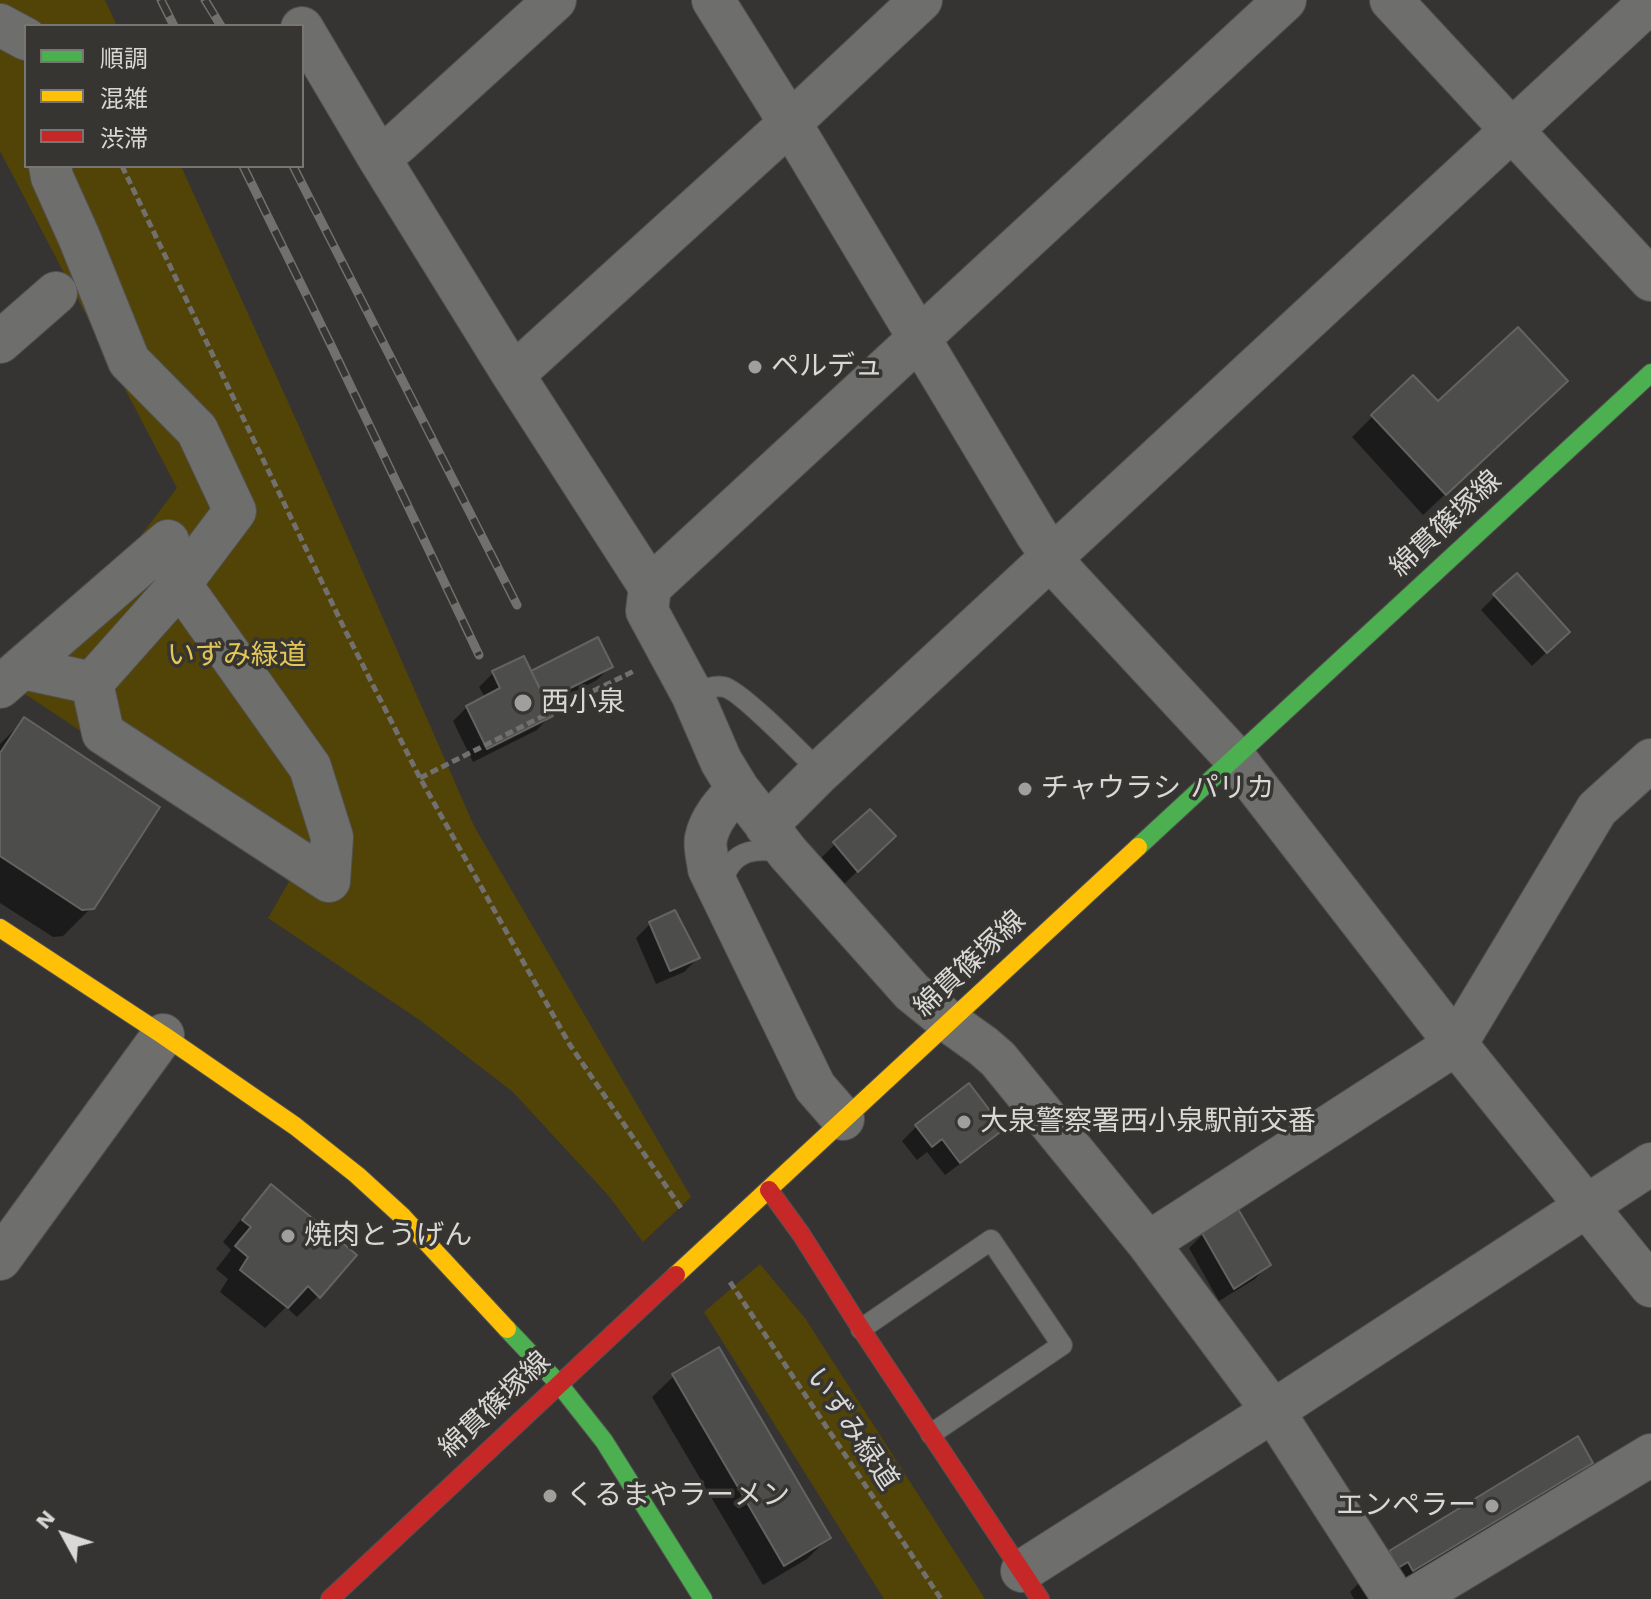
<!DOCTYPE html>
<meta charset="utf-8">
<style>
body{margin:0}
#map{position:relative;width:1651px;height:1599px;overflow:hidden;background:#353433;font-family:"Work Sans","Noto Sans JP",sans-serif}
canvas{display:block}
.legend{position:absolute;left:24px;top:24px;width:280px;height:144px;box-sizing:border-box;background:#363532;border:2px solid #777674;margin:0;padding:10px 14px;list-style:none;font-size:24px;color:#d9d8d6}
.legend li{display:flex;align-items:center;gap:16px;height:40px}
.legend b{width:40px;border:2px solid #777674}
.north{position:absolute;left:24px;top:1495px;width:80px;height:80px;-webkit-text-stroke:6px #363532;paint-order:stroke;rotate:310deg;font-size:22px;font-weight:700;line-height:32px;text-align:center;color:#d9d8d6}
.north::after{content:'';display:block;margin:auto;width:28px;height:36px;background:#d9d8d6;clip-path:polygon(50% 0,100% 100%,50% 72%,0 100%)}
</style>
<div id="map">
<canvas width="1651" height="1599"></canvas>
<ul class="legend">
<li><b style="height:10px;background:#4caf50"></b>順調</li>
<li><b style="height:10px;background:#ffc107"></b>混雑</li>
<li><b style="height:10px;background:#c62828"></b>渋滞</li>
</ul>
<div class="north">N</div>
</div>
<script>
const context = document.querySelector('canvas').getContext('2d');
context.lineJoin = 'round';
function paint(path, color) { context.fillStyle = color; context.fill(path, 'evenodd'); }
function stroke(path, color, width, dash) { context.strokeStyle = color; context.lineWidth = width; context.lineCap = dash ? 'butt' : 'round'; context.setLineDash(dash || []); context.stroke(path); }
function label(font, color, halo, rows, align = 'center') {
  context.font = font + ' "Work Sans","Noto Sans JP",sans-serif'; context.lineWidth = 7; context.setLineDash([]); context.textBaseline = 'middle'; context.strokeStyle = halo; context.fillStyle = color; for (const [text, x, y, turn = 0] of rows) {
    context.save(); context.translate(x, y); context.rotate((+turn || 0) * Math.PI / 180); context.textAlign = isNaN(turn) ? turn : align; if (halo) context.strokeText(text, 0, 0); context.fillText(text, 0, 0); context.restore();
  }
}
paint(new Path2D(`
 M0,0H105L117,26H26V166H181L298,424L474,826L691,1197L643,1242L608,1195L513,1092L421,1021L268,918L294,873L22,692L177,488L0,151Z
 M760,1264L805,1318L985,1599H884L704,1312Z`), '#524407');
paint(new Path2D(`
 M1544,402L1423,515L1352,437L1373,416L1438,404Z
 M1495,596L1553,646L1532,666L1481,610Z
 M611,666L597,680L546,706L551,715L537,730L473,762L453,721L467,707L485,698L479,687L493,673L530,674Z
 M24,720L92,907L63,936L53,937L0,903V744Z
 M894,836L843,885L821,858L835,844Z
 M650,924L698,958L684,972L656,984L636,938Z
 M969,1086L1002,1129L988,1143L945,1175L927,1152L917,1160L902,1141L916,1127Z
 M271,1186L318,1296L297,1317L286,1307L265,1328L220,1292L228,1279L216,1269L231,1250L223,1242L250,1208Z
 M1203,1234L1269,1264L1255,1279L1219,1301L1189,1248Z
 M674,1376L828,1538L807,1559L763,1585L652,1397Z
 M1591,1463L1551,1502L1390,1599H1354L1350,1592L1390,1552Z`), '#0007');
const building = new Path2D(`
 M1518,327L1568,381L1446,495L1371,415L1413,375L1438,401Z
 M1517,573L1570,632L1547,653L1493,594Z
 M598,637L613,667L546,700L531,671Z
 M524,656L553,716L487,749L466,706L500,688L492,671Z
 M24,717L160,807L94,909L82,910L0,856V753Z
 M870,809L896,836L858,872L833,842Z
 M675,910L700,958L670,971L649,922Z
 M969,1083L1004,1129L960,1163L942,1139L932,1147L915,1125Z
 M271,1184L357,1255L320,1298L308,1286L288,1308L240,1270L248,1257L235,1246L251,1227L242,1220Z
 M1238,1209L1271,1265L1234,1289L1202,1233Z
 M719,1347L831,1538L784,1566L672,1374Z
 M1578,1436L1593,1463L1413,1571L1408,1562L1398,1568L1389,1551Z`);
paint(building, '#4d4d4c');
stroke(building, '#646362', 2);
const lane = new Path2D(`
 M692,694C702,690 713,685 724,687C740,690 805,757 820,772
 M721,889C728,851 752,846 786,853
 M861,1329L991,1240L1062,1345L931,1434`);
const street = new Path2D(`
 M713,0L790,123L1036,533L1065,575L1234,757L1456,1044L1651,1286
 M1285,0L650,587L647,611L692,694L721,761L738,789L788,853L912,992L948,1021L983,1046L998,1059L1148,1243L1273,1411L1394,1599
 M1391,0L1651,280
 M0,25L26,39
 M302,28L379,158L512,373L650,587
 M379,158L398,143L555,0
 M50,166L52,177L79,237L129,361L197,430L235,511L180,584L310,767L332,837L329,881
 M0,342L56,293
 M512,373L525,364L790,123L921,0
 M23,668L92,683L103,733L329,881
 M92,683L180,584
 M0,687L168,541
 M738,789C724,803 710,819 706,838C704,847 708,860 709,869L815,1087L843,1119
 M766,826L820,772L1651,1
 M1148,1243L1456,1044L1597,809L1651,760
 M0,1259L163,1035
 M1022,1571L1273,1411L1651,1164
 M1412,1599L1651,1455`);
const fast = new Path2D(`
 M1138,847L1651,373
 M507,1329L559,1384L604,1441L703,1599`);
const slow = new Path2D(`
 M0,928L163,1035L295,1126L357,1175L403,1217L507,1329
 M676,1275L1138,847`);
const jam = new Path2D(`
 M769,1190L801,1234L861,1329L1040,1599
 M330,1599L676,1275`);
stroke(lane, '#525150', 22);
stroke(street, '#525150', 44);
stroke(fast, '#525150', 20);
stroke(slow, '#525150', 20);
stroke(jam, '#525150', 20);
stroke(new Path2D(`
 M122,166L345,630L420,778L570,1045L683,1211
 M549,708L561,707L636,670
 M420,778L563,706
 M730,1282L941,1599`), '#71706f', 5, [8, 4]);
stroke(lane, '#6e6e6d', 20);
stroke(street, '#6e6e6d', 42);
stroke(fast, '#4caf50', 18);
stroke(slow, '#ffc107', 18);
stroke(jam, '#c62828', 18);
const rail = new Path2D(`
 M161,0L174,26
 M205,0L221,26
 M243,166L330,343L479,655
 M293,166L517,605`);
stroke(rail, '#70706e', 9);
stroke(rail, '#363532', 6, [18]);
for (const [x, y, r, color] of [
 [755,367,8,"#a09f9d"],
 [523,703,10,"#a09f9d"],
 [1025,789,8,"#a09f9d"],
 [964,1122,8,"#a09f9d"],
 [288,1236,8,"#a09f9d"],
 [550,1496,8,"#a09f9d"],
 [1492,1506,8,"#a09f9d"]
]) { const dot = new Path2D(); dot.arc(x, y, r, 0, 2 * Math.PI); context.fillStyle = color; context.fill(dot); stroke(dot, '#363532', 3); }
label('28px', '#d9d8d6', '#363532', [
 ["ペルデュ",771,367],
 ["西小泉",541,703],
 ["チャウラシ パリカ",1041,789],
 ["大泉警察署西小泉駅前交番",980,1122],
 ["焼肉とうげん",304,1236],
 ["くるまやラーメン",566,1496],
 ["エンペラー",1476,1506,"right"]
], 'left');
label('28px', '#d9d8d6', '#363532', [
 ["綿貫篠塚線",1446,524,-43],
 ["綿貫篠塚線",970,964,-43],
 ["綿貫篠塚線",495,1405,-43],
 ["いずみ緑道",852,1429,56]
]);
label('28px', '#e3c654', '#363532', [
 ["いずみ緑道",237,656]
]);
</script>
